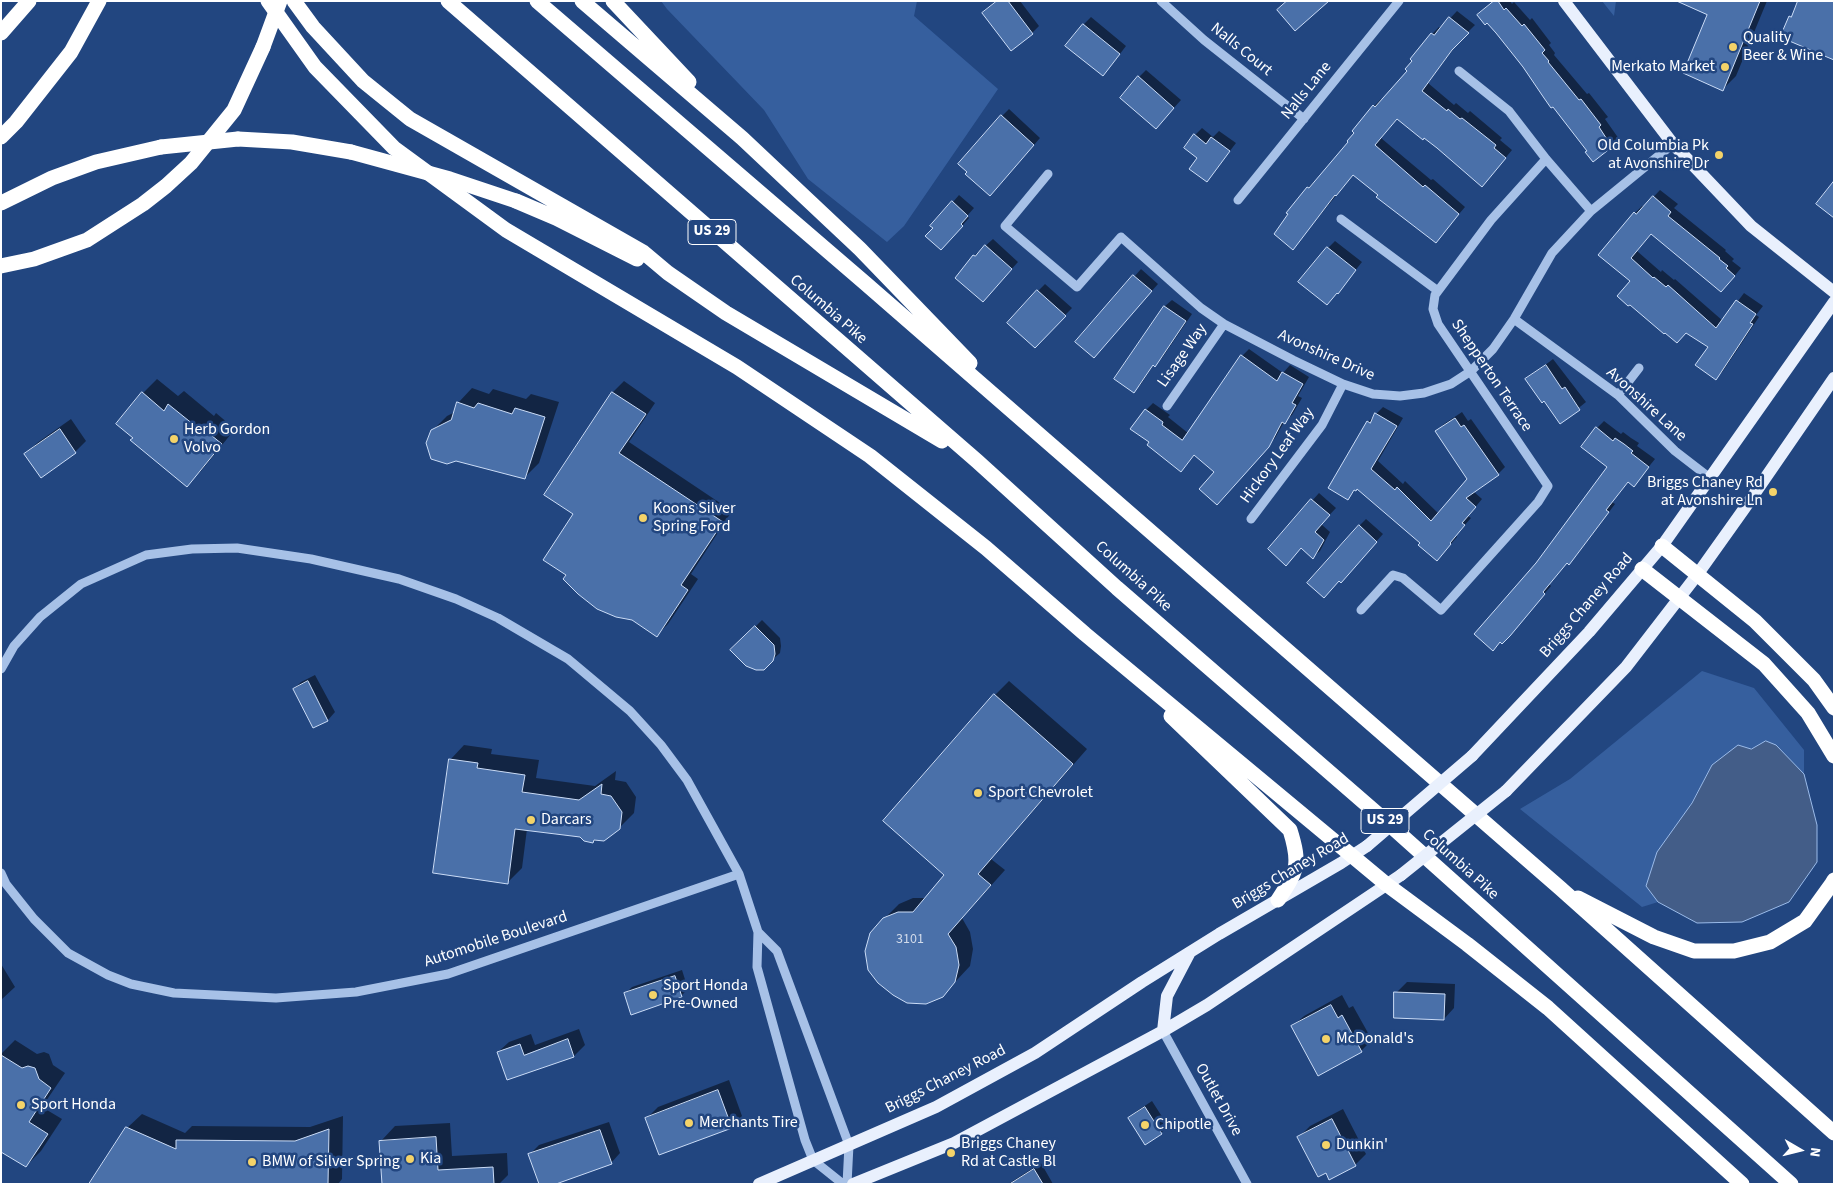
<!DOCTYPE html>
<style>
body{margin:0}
#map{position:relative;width:1835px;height:1185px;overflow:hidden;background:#224680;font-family:"Source Sans 3",sans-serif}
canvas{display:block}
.frame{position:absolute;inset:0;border:2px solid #fff;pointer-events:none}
.north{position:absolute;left:1775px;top:1125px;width:50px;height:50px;-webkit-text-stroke:4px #224680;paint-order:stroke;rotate:98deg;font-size:14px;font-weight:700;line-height:20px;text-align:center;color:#fff}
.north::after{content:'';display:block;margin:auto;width:18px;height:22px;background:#fff;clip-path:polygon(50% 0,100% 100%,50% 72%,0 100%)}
</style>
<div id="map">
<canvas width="1835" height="1185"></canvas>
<div class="frame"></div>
<div class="north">N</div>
</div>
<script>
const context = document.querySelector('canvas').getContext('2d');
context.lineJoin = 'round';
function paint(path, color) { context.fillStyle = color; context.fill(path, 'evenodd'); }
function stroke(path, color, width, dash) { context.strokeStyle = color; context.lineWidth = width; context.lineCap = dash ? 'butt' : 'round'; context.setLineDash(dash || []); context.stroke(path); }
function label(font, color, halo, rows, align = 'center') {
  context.font = font + ' "Source Sans 3",sans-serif'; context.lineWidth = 5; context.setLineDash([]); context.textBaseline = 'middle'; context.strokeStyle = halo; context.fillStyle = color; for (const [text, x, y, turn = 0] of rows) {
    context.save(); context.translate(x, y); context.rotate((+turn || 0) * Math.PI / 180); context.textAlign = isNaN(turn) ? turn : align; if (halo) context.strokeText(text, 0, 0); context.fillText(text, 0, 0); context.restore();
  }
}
paint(new Path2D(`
 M661,1H917L914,16L998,89L904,226L887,242L808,179L764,110L667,9Z
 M1602,1H1616L1614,16Z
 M1702,671L1754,688L1804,750V774L1776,745L1751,749L1712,765L1646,886L1658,902L1642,907L1520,809L1570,779Z`), '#365f9e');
const water = new Path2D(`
 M1766,741L1776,745L1804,774L1817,825V862L1789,902L1742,922L1697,923L1658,902L1646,886L1657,852L1692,803L1712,765L1738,745L1751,749Z`);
paint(water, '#435d88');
stroke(water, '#9bbbe9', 1);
paint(new Path2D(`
 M997,1H1020L1039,26L1032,33L983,13Z
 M1494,1H1510L1512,4L1514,2L1530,20L1532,18L1551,43L1549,45L1555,53L1554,55L1587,94L1589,93L1608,117L1605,119L1619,139L1593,160Z
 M1680,1H1767L1736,76L1722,90L1709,14Z
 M1457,11L1475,25L1459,41L1428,83L1454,105L1456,103L1468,113L1470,111L1502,138L1500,140L1512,150L1489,178L1438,147L1398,118L1381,138L1431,180L1433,179L1465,207L1442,234L1380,195L1354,174L1293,248L1308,188L1315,181L1316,182L1350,142L1374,106L1381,99L1383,100L1409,71L1432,34L1439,27L1441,28Z
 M1091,17L1126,46L1110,67L1084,24Z
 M1146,70L1181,100L1163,120L1139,77Z
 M1009,109L1040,138L997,188L1002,116Z
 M1202,128L1213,137L1219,131L1236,143L1207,181L1199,158L1195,135Z
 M1660,190L1678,204L1674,208L1726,250L1725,251L1734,259L1732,261L1741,268L1728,284L1652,233L1637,251L1661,272L1662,270L1674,280L1675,279L1723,321L1744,293L1763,306L1756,315L1759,317L1723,371L1716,378L1710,347L1600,255L1635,213L1642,206L1644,207Z
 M959,195L974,208L967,216L969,218L948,242L953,202Z
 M993,239L1018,262L989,294L974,256Z
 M1335,241L1362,262L1338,292L1328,248Z
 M1141,269L1158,284L1100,349L1077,342Z
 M1045,284L1072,308L1035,346L1038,291Z
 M1172,300L1192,314L1162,358L1154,364L1141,384L1134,391L1115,378L1165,306Z
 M1249,349L1283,373L1290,365L1309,377L1298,396L1302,398L1292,415L1284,422L1275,438L1224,496L1216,472L1195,454L1181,471L1151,442L1146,410L1153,403L1170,415L1168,417L1188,433L1242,356Z
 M1553,359L1586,402L1560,423L1544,400L1527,379Z
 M157,379L178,396L184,391L214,416L216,413L235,429L201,471L186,485L135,437L143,393Z
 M624,381L655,403L629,442L732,511L691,574L698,579L668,624L657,635L568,575L575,514L545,494L613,392Z
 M472,388L489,394L493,389L526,399L531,394L559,402L539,463L525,477L432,431L447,416L455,412L458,403Z
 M1383,407L1403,418L1378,461L1403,484L1405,481L1439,514L1469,479L1437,432L1444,424L1462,412L1468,421L1471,419L1505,467L1498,474L1473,491L1482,499L1468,516L1471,518L1456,535L1457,537L1444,552L1422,543L1357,487L1348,498L1330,488L1368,422Z
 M71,419L86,441L75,452L41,476L26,454L37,443Z
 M1604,421L1621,434L1623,432L1631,438L1639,443L1637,446L1655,459L1634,485L1629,481L1612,502L1615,504L1576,556L1569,563L1567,562L1549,584L1551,586L1509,635L1537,564L1609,467L1597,428Z
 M1319,493L1336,508L1321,524L1330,532L1320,551L1313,557L1301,547L1269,549Z
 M1366,519L1383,534L1347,574L1359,526Z
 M762,620L780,638L781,646L780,653L772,660L732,650Z
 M315,675L335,712L328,720L314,727L294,689L301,682Z
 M1009,681L1087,749L991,859L1005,870L962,918L970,932L973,949L970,966L942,996L884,919L899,904L913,898H926L946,875L995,695Z
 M464,745L492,749L491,754L539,760L536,778L595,786L616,771L615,780L626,782L636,797L634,813L619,828L593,842L581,836L527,829L522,868L508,882L450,760Z
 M1,964L15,987L1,1000Z
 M682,970L688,989L681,996L625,994L632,987Z
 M1407,982L1455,984L1454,1008L1444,1019L1396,993Z
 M1342,995L1349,1008L1353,1006L1372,1040L1361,1051L1293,1026L1304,1016Z
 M579,1029L585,1045L574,1056L507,1079L498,1052L509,1042L531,1034L535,1045Z
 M15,1040L37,1054L44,1052L49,1054L53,1065L65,1073L42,1107L62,1119L41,1151L26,1166L1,1151V1054Z
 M729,1080L742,1116L731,1127L647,1118L658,1107Z
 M1152,1101L1168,1126L1161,1133L1130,1118L1137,1111Z
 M1343,1109L1366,1154L1355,1165L1327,1171L1299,1137L1310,1126Z
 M142,1114L185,1133L192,1126L310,1127L343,1116L342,1179L338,1184H90L127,1128Z
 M609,1122L620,1153L611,1163L530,1154L539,1145Z
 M450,1123L452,1156L507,1153L508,1175L499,1184H383L381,1141L395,1126Z
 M1041,1163L1053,1184H1008Z`), '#0007');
const building = new Path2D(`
 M997,1H1008L1033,34L1011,51L982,13Z
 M1287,1H1329L1295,31L1277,10Z
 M1494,1H1498L1504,10L1506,8L1522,26L1524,24L1545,50L1542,53L1549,61L1548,62L1579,100L1581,99L1601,125L1599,127L1612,147L1593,162L1585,152L1587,151L1553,107L1551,108L1544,98L1523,67L1496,33L1487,23L1485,25L1477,15Z
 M1677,1H1760L1723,91L1683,73L1707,15Z
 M1798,1H1834V60L1780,37L1789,16L1791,17Z
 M1449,17L1469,33L1452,50L1422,91L1447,111L1448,109L1460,119L1462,118L1496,145L1494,148L1506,158L1482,187L1437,148L1424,138L1423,140L1397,119L1375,145L1423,187L1425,185L1459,214L1436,243L1376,197L1378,195L1353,175L1336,196L1335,195L1293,250L1274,234L1288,214L1286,213L1307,187L1309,188L1348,142L1347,141L1354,133L1352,131L1373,105L1375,107L1407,71L1405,69L1412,61L1410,59L1431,33L1434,35Z
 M1083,24L1120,54L1103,76L1065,46Z
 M1138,76L1174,108L1156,129L1120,98Z
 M1001,115L1034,145L990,196L965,174L967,172L958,164Z
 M1194,134L1206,144L1211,137L1230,151L1207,182L1189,169L1197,158L1184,148Z
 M1834,181V218L1816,204Z
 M1653,196L1671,212L1668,216L1720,258L1719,259L1728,266L1726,268L1735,276L1721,292L1651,234L1631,258L1653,278L1654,277L1666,287L1668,285L1716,328L1736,300L1756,314L1750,323L1753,324L1716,380L1695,365L1708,347L1686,333L1677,343L1665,333L1664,334L1630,305L1628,306L1617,296L1630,281L1598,255L1634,212L1636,214Z
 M952,201L968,216L961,224L963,226L941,250L925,236L933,228L930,226Z
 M985,245L1012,269L983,302L955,278L973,255L975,256Z
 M1327,247L1356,270L1338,294L1337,293L1327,305L1298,282Z
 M1133,275L1152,291L1094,358L1075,342Z
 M1037,290L1066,316L1035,348L1007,323Z
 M1164,306L1186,321L1155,367L1153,365L1134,393L1114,379Z
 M1241,355L1277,381L1282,372L1303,384L1292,403L1296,405L1285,424L1282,422L1269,447L1217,505L1199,489L1214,472L1194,455L1181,472L1147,445L1149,442L1130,429L1145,409L1163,422L1162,425L1182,440Z
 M1546,365L1562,389L1565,387L1580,410L1560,424L1544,401L1542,403L1525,379Z
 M142,392L164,411L168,404L199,429L201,427L222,444L187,487L130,440L133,438L116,424Z
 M612,392L646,414L619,453L723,522L681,585L688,590L657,637L632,620L616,617L597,609L578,594L563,579L566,575L543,560L573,514L544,495Z
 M457,402L474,408L478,403L512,414L515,408L545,417L525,479L456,461L447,464L431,459L426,443L431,430L451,420Z
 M1375,413L1397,426L1371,469L1395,490L1397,487L1431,521L1467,479L1435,431L1455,418L1461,427L1464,425L1499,475L1466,498L1476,507L1462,523L1465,525L1450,543L1451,544L1437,561L1418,545L1420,543L1357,489L1356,491L1354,490L1348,500L1328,488L1367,421L1370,423Z
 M1596,427L1613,441L1615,438L1624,444L1633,451L1631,453L1649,467L1634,487L1628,482L1606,510L1609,512L1569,565L1567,563L1543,592L1545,594L1510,636L1502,644L1500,642L1493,651L1474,634L1536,563L1607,467L1581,447Z
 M60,429L76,453L41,478L24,454Z
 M1311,499L1330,515L1315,532L1324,540L1313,559L1301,548L1286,566L1268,549Z
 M1359,525L1377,542L1341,583L1339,581L1324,598L1307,583Z
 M755,626L774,645L775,654L773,661L764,670H756L746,666L730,650Z
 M308,681L328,721L313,728L293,689Z
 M994,694L1073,764L978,874L991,885L948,934L956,947L959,965L955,982L943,997L926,1004L907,1003L893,995L878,983L868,970L865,951L870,933L883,918L898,912H913L944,875L883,821Z
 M449,759L478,763L477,768L525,775L522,792L579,800L602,784L601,794L611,796L622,812L620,829L604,841L594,840L593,843L584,841L580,837L515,829L508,884L433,873Z
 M675,976L682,997L631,1015L624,993Z
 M1394,992L1445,994L1444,1020L1394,1018Z
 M1331,1005L1338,1018L1342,1015L1362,1052L1318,1076L1291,1026Z
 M568,1039L574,1057L507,1080L497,1052L520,1044L524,1055Z
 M1,1055L22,1068L28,1066L35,1068L39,1079L51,1088L29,1122L48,1134L26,1167L1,1152Z
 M718,1090L732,1128L659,1155L645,1118Z
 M1145,1107L1162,1134L1145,1145L1128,1118Z
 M1332,1119L1356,1166L1329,1180L1326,1173L1318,1177L1297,1137Z
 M126,1127L176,1149V1140L295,1141L329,1129L328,1184H89Z
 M600,1130L612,1164L556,1184H539L528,1154Z
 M436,1137L438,1170L493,1167L494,1184H382L379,1141Z
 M1034,1169L1043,1184H1010Z`);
paint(building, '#4a70a9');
stroke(building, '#cbdcf6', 1);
stroke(new Path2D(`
 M1161,1L1204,40L1304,119
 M1459,71L1509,111L1546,159L1591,211
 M1048,174L1005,226L1077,287L1121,237L1201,308L1224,324L1293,360L1343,384L1373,394L1400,396L1424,393L1451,384L1471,371L1493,349L1514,319L1552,253L1591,211L1673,144
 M1238,200L1399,1
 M1341,219L1438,291
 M1514,319L1618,395L1675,451L1710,478
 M1618,395L1639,368
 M1167,406L1224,324
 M1251,519L1322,425L1343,384
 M1361,610L1393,575L1403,578L1441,610L1538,502L1548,486L1438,324L1433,309L1435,295L1491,220L1546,159
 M1,669L14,646L40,617L81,584L146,555L192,549L237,548L311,559L399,579L456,599L498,618L568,659L630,711L661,745L687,780L739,874L448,974L356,992L276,998L174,993L131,984L108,975L68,953L34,919L6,884L1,873
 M739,874L758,932L757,967L805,1140L813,1160L843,1184
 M758,932L777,951L849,1145L847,1184
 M1163,1031L1247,1184`), '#a7c1e7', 9);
stroke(new Path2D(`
 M1564,1L1673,144L1751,226L1834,292
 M1472,756L1589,632L1662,546L1834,302
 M1506,791L1626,667L1697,575L1744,509L1834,378
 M1163,1031L1167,996L1189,954
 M759,1184L936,1107L1035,1053L1142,982L1219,934L1341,863L1367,846
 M853,1184L954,1143L1163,1031L1207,1005L1401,875`), '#e9f0fd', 12);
stroke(new Path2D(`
 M268,1L315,67L394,148L506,230L737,367L870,456L986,548L1085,634L1386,884L1467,944L1548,1008L1742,1184
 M294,1L313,27L363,81L410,119L643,252L668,273L726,313L942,441
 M448,1L977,461L1117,588L1381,817L1791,1184
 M537,1L865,283L1560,888L1834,1133
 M582,1L742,138L860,249L970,363
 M613,1L689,82
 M1,33L29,1
 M1,137L16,122L71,52L99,1
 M238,139L292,142L351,152
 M516,201L556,218L637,259
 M1,203L52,178L96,162L161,147
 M1,266L34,259L87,240L143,204L166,186L191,163L234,110L263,47
 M1662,546L1755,621L1814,680L1834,708
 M1642,569L1764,664L1808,713L1834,756
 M1171,716L1290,830C1301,865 1297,871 1278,900
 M1578,898L1654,937L1694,951H1734L1770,942L1805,921L1831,885L1834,880`), '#fff', 15);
stroke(new Path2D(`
 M1367,846L1472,756
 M1401,875L1506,791`), '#e9f0fd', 12);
stroke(new Path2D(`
 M263,47L280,1
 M161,147L238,139
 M351,152L450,179L516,201`), '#fff', 15);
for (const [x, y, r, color] of [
 [1733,47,5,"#f4d369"],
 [1725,67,5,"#f4d369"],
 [1719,155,5,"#f4d369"],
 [174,439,5,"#f4d369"],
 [1773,492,5,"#f4d369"],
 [643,518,5,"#f4d369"],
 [978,793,5,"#f4d369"],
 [531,820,5,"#f4d369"],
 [653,995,5,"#f4d369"],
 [1326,1039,5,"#f4d369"],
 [21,1105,5,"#f4d369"],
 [689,1123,5,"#f4d369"],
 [1145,1125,5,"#f4d369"],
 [1326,1145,5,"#f4d369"],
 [951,1153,5,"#f4d369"],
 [410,1159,5,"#f4d369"],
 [252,1162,5,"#f4d369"]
]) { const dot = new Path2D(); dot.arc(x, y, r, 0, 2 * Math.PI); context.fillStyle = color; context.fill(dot); stroke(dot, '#224680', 2); }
label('14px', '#d2dbea', null, [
 ["3101",910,940]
]);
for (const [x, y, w] of [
 [712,232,48],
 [1385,821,48]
]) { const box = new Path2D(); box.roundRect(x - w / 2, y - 12.5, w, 25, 4); context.fillStyle = '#224680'; context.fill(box); stroke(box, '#fff', 1); }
label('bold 15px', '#fff', null, [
 ["US 29",712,232],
 ["US 29",1385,821]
]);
label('16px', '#fff', '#224680', [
 ["Quality",1743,38],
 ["Beer & Wine",1743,56],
 ["Merkato Market",1715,67,"right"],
 ["Old Columbia Pk",1709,146,"right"],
 ["at Avonshire Dr",1709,164,"right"],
 ["Herb Gordon",184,430],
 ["Volvo",184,448],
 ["Briggs Chaney Rd",1763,483,"right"],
 ["at Avonshire Ln",1763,501,"right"],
 ["Koons Silver",653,509],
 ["Spring Ford",653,527],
 ["Sport Chevrolet",988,793],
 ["Darcars",541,820],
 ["Sport Honda",663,986],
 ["Pre-Owned",663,1004],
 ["McDonald's",1336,1039],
 ["Sport Honda",31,1105],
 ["Merchants Tire",699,1123],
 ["Chipotle",1155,1125],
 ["Briggs Chaney",961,1144],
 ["Rd at Castle Bl",961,1162],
 ["Dunkin'",1336,1145],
 ["Kia",420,1159],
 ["BMW of Silver Spring",262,1162]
], 'left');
label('16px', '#fff', '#224680', [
 ["Nalls Court",1241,50,39],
 ["Nalls Lane",1307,91,-51],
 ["Columbia Pike",828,310,41],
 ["Lisage Way",1183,356,-55],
 ["Avonshire Drive",1326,356,24],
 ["Shepperton Terrace",1491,376,56],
 ["Avonshire Lane",1646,405,42],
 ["Hickory Leaf Way",1278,456,-54],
 ["Columbia Pike",1133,577,42],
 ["Briggs Chaney Road",1587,606,-49],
 ["Columbia Pike",1460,865,42],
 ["Briggs Chaney Road",1291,872,-31],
 ["Automobile Boulevard",496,940,-18],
 ["Briggs Chaney Road",946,1080,-27],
 ["Outlet Drive",1218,1100,61]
]);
</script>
